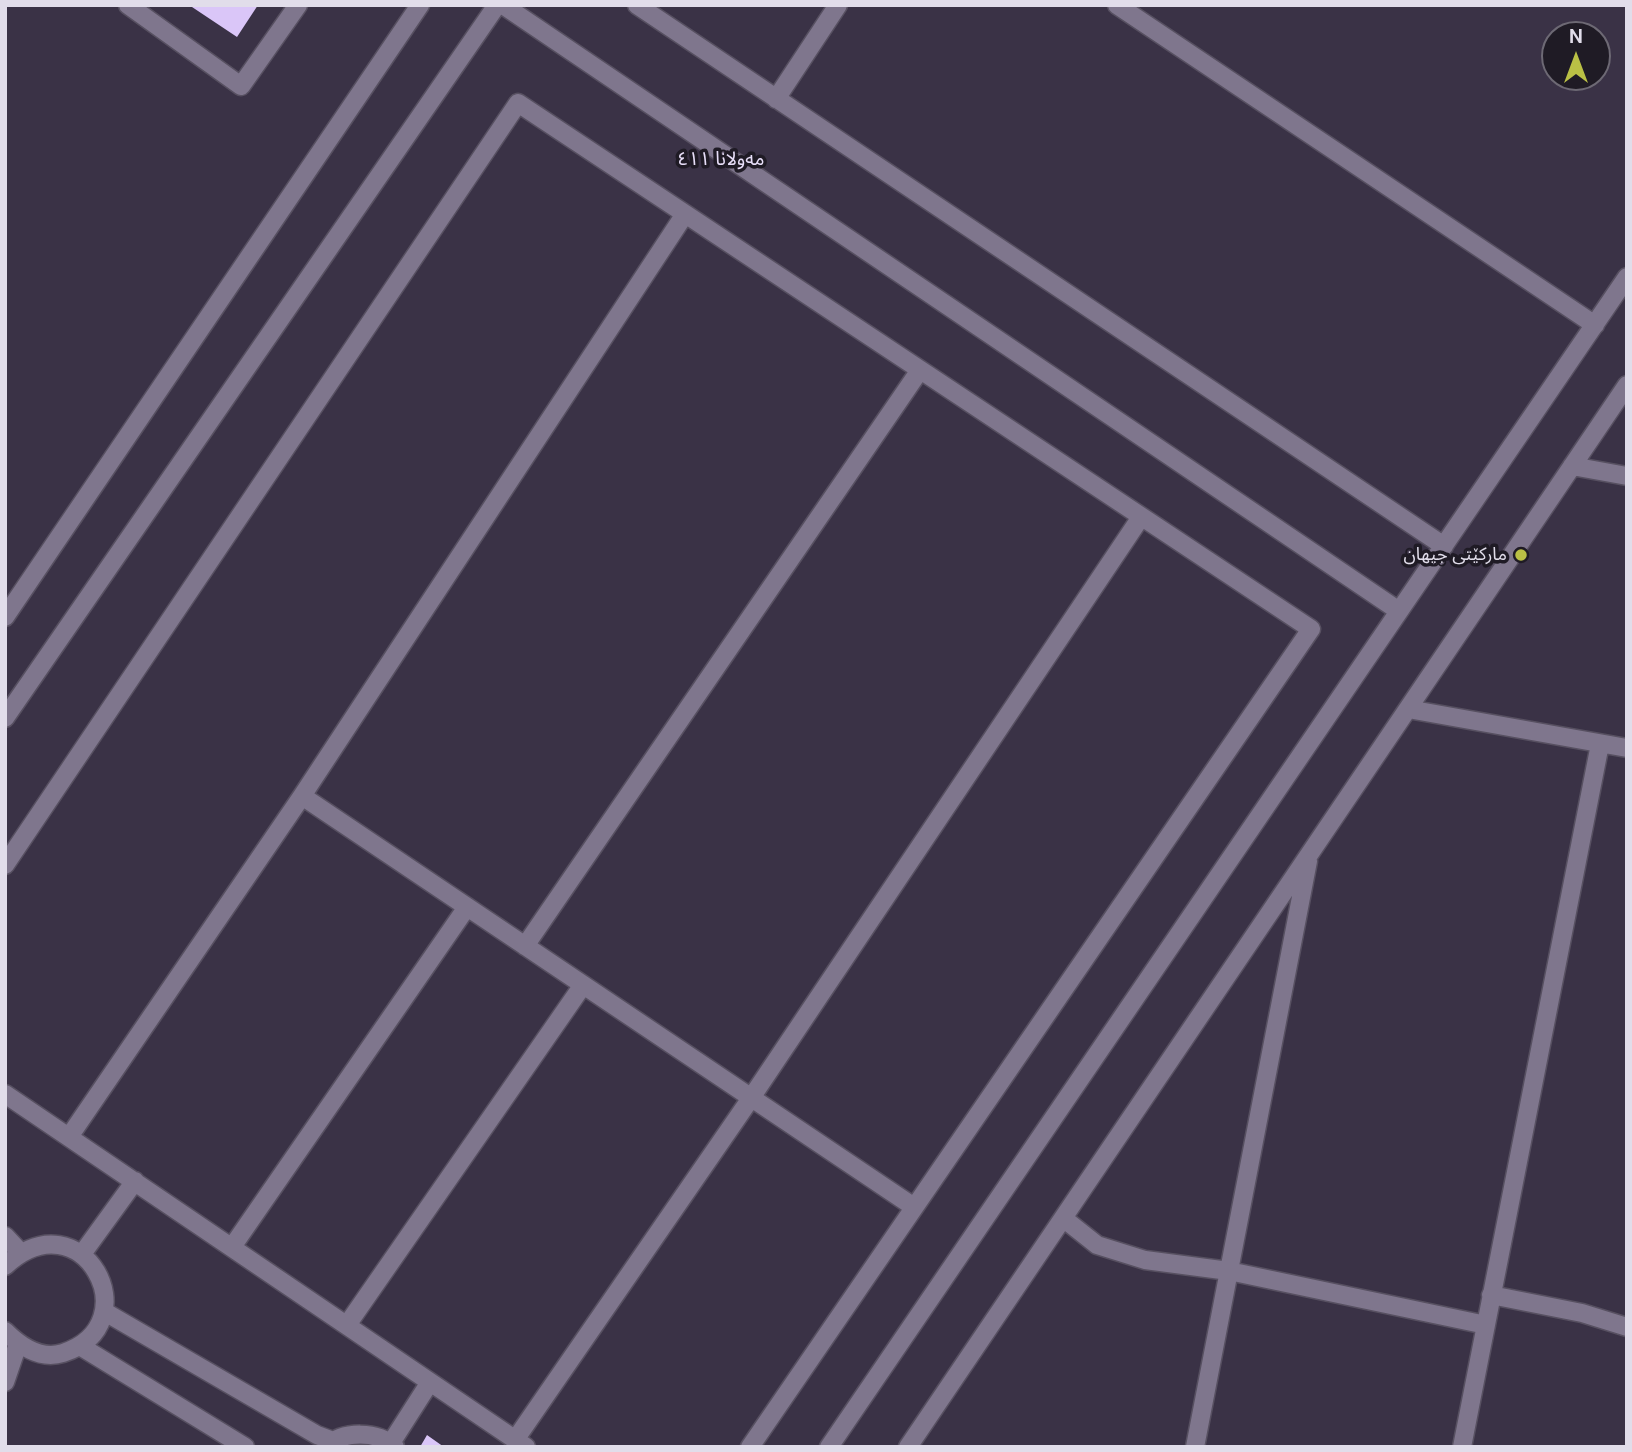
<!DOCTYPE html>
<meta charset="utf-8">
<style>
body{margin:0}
#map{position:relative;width:1632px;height:1452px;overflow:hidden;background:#3a3246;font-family:"DM Sans",sans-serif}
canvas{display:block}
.frame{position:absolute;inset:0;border:7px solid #e1ddea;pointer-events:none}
.north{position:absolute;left:1541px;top:21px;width:70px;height:70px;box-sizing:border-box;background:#1f1b25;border:2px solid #6d6974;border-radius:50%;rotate:0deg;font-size:19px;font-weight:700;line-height:28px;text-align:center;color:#e1ddea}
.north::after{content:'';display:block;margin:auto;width:24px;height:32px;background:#bac045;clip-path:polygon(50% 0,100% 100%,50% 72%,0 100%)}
</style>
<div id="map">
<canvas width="1632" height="1452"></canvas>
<div class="frame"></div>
<div class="north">N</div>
</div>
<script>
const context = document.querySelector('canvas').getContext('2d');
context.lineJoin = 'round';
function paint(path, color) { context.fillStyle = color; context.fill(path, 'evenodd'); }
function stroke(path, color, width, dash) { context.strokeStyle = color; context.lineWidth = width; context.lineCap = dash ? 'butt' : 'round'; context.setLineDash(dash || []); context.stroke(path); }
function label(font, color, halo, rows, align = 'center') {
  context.font = font + ' "DM Sans","Noto Sans Arabic",sans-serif'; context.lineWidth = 7; context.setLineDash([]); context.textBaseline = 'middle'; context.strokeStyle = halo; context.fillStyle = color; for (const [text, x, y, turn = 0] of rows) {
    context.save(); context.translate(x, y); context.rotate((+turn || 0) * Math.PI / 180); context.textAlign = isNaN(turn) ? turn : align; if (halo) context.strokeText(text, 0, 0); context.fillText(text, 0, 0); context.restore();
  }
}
paint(new Path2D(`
 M189,5H258L237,37Z
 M427,1435L444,1447H420Z`), '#dac6f8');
const minor = new Path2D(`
 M128,5L241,86L298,5
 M503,5L1399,611
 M637,5L1444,546
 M1117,5L1595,325
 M776,99L838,5
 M1572,466L1627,476
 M5,617L420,5
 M1408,709L1627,748
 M5,718L497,5
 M302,796L914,1207
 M5,865L518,103L1311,629L750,1447
 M525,946L920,370
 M5,1094L526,1447
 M69,1137L302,796L685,214
 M1063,1218L1097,1245L1145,1260L1229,1271L1486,1325
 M5,1236L20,1252
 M232,1247L467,907
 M82,1254L135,1181
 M5,1266C82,1194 152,1324 63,1353C41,1360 20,1346 5,1331
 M1491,1295L1582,1313L1627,1327
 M105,1312L317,1435L333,1441
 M347,1325L583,985
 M80,1346L245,1447
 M5,1382L18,1344
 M515,1440L751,1098L1141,517
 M391,1443L430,1382
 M326,1447C343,1430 378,1431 395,1447
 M829,1447L1627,277
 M908,1447L1627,385
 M1195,1447L1308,861
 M1462,1447L1600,744`);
stroke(minor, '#575061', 21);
stroke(minor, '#7f768d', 18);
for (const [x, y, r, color] of [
 [1521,555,7,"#bac045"]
]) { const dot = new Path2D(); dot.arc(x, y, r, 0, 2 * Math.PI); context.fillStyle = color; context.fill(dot); stroke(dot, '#1f1b25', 2.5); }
label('18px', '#e1ddea', '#1f1b25', [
 ["مارکێتی جیهان",1507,555]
], 'right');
label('19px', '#e7def8', '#1f1b25', [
 ["مەولانا ٤١١",721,160]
]);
</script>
